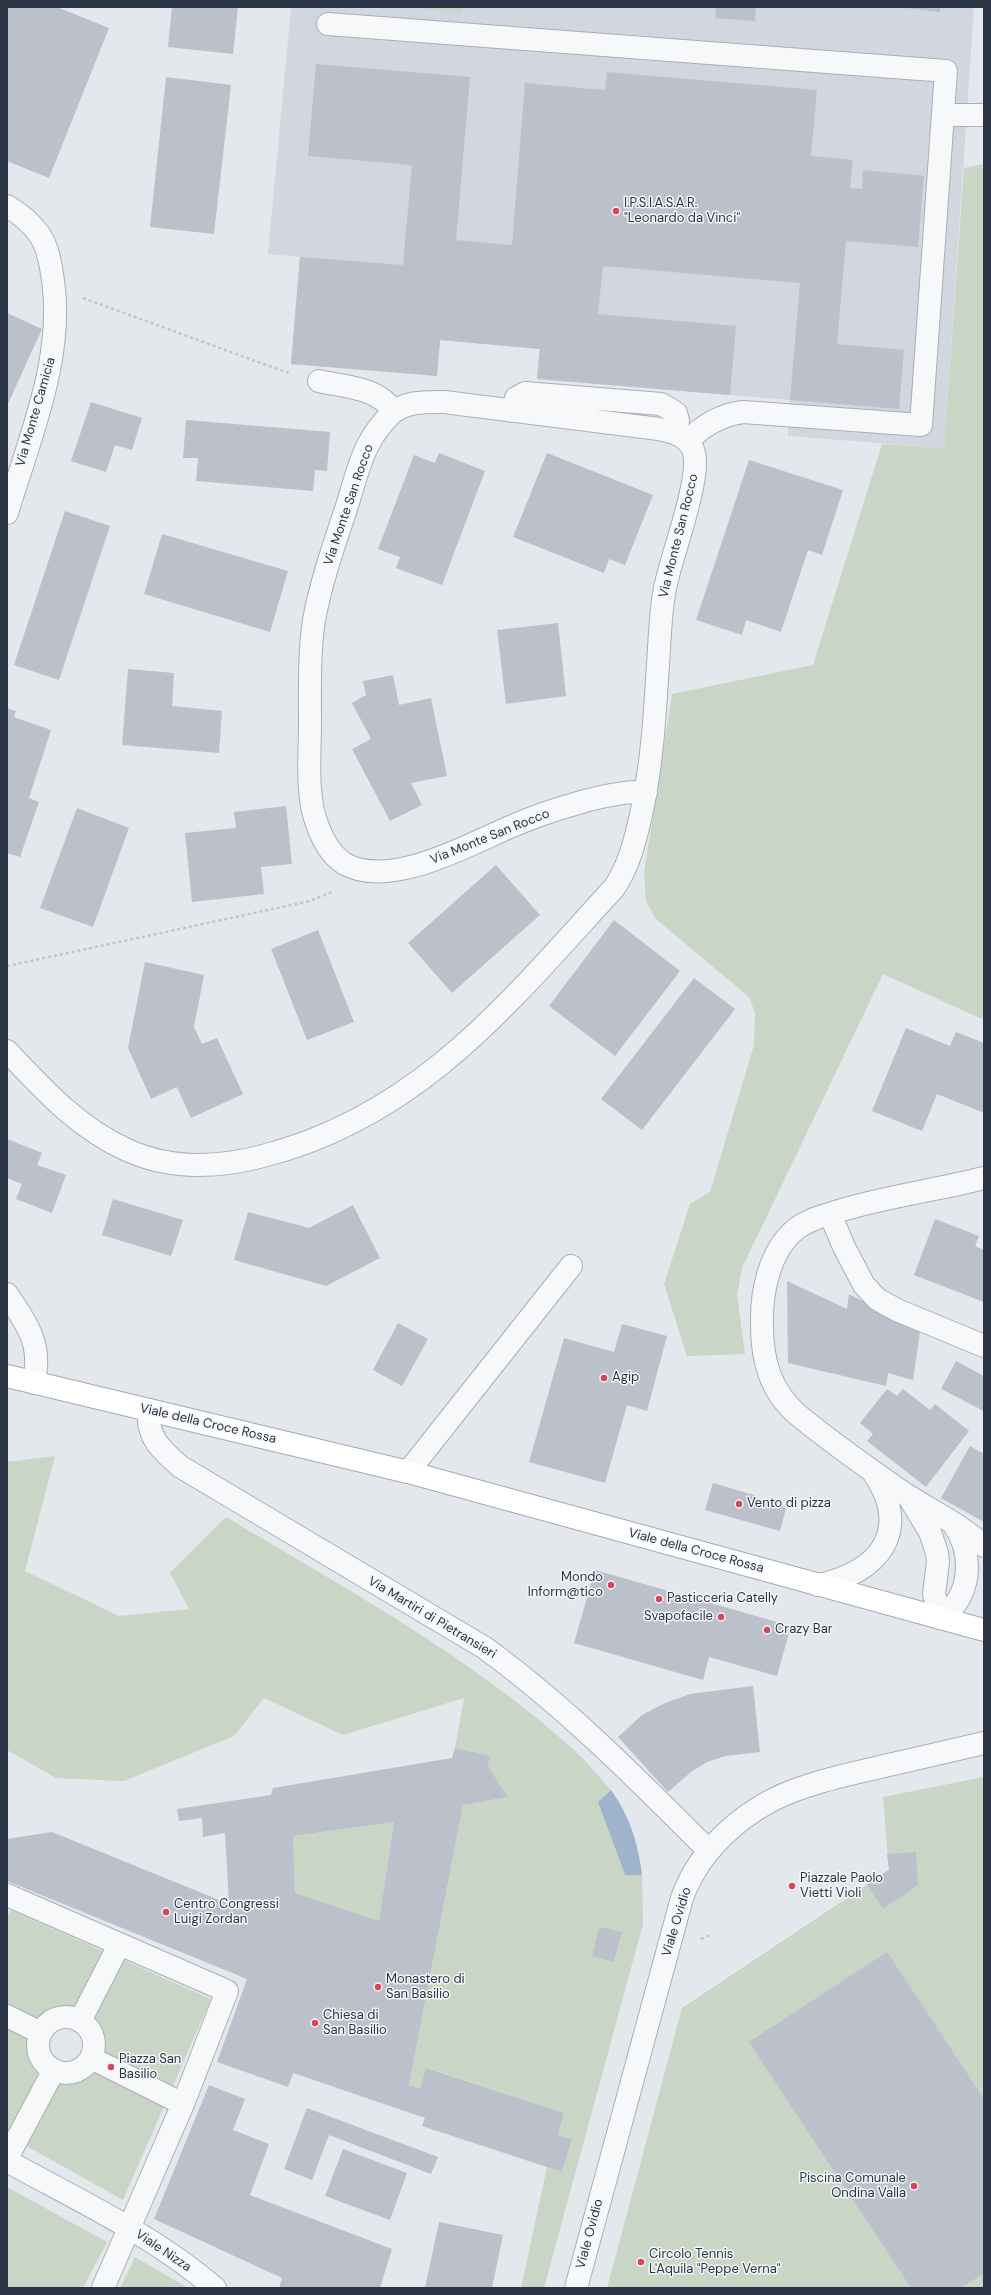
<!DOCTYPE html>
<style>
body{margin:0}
#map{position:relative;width:991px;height:2295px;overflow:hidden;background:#e4e7ec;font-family:"DM Sans",sans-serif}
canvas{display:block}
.frame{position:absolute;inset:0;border:8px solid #2b3445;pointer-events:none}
</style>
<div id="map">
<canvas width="991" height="2295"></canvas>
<div class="frame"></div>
</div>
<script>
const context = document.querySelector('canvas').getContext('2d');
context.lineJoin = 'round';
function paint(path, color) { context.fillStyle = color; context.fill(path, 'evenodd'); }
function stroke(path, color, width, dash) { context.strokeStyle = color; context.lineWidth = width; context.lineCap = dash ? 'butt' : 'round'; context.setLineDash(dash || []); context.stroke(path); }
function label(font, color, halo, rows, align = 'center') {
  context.font = font + ' "DM Sans",sans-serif'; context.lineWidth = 3; context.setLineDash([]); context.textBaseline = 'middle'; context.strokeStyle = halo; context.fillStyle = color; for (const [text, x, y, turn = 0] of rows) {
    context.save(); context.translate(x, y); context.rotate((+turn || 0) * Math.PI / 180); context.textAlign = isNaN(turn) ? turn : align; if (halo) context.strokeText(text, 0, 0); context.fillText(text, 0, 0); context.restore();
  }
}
paint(new Path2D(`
 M291,7H974L944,448L788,436L790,400L537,379L539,349L440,340L437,376L291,364L300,257L268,254Z`), '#d2d6de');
paint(new Path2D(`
 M403,7H462L461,13Z
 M984,164V1020L883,974L742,1268L737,1295L745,1354L687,1356L664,1284L690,1204L710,1192L754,1045L755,1013L749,997L656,919L646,902L644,873L672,694L813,665L882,444L944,448L964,168Z
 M55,1456L25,1571L119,1616L189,1609L170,1573L226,1517C346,1589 470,1656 574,1750C587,1762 599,1777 611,1790L598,1802L625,1875H642L643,1924L544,2288H521L547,2167L562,2172L572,2141L558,2135L564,2113L427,2068L420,2089L409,2085L463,1805L508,1797L488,1766L490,1756L455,1748L464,1698L343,1735L264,1698L234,1736L124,1781L56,1778L7,1750V1462ZM599,1928L622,1932L614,1962L592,1956Z
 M984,1777V2288H607L682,2008L889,1870L883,1797Z
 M394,1822L379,1921L295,1893L293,1836Z
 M11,1910L211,1999L123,2200L7,2135V1917ZM65,2017C102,2020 103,2071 69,2073C32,2075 28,2022 65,2017Z
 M7,2187L107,2242L83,2288H7Z
 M135,2257L188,2288H120Z`), '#c9d6c5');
paint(new Path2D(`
 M611,1790C630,1817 638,1843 642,1875H625L598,1802Z`), '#9fb4cc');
paint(new Path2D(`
 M7,7H57L109,28L49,178L7,161Z
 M172,7H238L233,54L168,47Z
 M716,7H756L755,21L715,18Z
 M897,7H940V12Z
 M316,64L470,77L456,240L512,245L525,83L605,90L607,72L817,90L811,156L853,160L850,188L862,189L863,170L924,176L918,247L846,241L837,344L904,350L899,409L790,400L800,283L603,266L598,314L736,326L730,395L537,379L540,349L440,340L437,376L291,364L300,257L403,265L412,165L308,156Z
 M166,77L231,85L214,234L150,227Z
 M7,313L42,329L7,406Z
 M91,402L142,418L132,450L115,445L106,472L71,461Z
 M186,420L330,432L327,471L315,470L313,491L196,481L198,458H183Z
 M439,453L485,471L442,585L396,568L400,557L378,549L414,455L435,463Z
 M547,453L653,495L625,565L609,559L604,573L513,537Z
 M749,460L843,490L822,555L808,550L781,632L746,620L742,635L696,620Z
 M65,511L110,526L59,680L14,665Z
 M162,534L288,571L270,632L144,594Z
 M558,623L566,696L506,704L497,630Z
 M128,669L174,673L172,706L222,711L219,753L122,745Z
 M393,675L399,705L431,698L447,776L411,783L422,805L390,821L352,749L371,739L352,703L366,695L363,681Z
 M7,708L16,711L14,717L51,730L29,798L39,802L20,857L7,853Z
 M286,806L292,864L261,867L264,894L192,902L185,833L236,828L234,812Z
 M77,808L129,828L93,927L40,908Z
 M496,865L540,915L452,993L408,943Z
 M614,920L680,971L615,1056L549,1006Z
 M318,930L354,1022L307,1040L271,949Z
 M145,962L204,975L194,1027L202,1044L217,1038L243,1094L191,1118L177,1087L151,1099L128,1048Z
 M694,978L735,1009L642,1130L601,1099Z
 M906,1028L950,1046L956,1032L984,1043V1113L937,1094L922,1131L872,1111Z
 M7,1139L42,1153L37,1165L66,1175L52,1213L16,1199L22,1184L7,1178Z
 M113,1199L183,1220L171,1256L102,1235Z
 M353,1205L380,1258L326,1286L234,1260L248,1212L309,1228Z
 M935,1219L979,1236L975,1246L984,1250V1302L914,1275Z
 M787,1281L847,1309L849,1294L920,1332L913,1380L888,1373L886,1386L788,1363Z
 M398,1323L428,1339L402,1386L373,1370Z
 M622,1324L667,1336L647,1411L627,1405L605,1483L529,1462L564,1338L614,1352Z
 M956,1361L984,1376V1411L941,1389Z
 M887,1389L897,1396L903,1389L930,1410L935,1404L969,1431L926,1487L867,1441L873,1434L860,1423Z
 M970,1446L984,1454V1522L941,1498Z
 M713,1483L757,1496L756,1499L786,1508L780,1531L705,1510Z
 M595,1570L791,1626L777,1676L709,1657L703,1680L574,1643Z
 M753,1686L760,1752L725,1756L707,1762L691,1772L668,1792L618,1737L642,1715L665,1703L690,1694Z
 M455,1748L490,1756L488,1766L508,1797L463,1805L409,2085L420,2089L426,2068L564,2113L558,2135L572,2140L562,2172L422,2126L425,2118L293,2073L288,2087L217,2062L247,1979L7,1881V1839L52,1832L229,1904L225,1833L203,1837L202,1818L179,1821L177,1809L271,1795L273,1788L452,1758ZM394,1822L379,1921L295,1893L293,1836Z
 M916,1852L918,1885L883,1909L867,1884L889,1870L887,1854Z
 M599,1927L622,1932L614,1962L592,1956Z
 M887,1952L984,2099V2273L961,2288H911L749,2042Z
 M209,2085L245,2099L233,2130L269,2144L250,2195L392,2249L380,2288H279L282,2278L154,2219Z
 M307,2108L438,2157L431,2174L329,2135L312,2180L284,2169Z
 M343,2149L407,2173L390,2220L325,2196Z
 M439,2222L503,2235L492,2288H425Z`), '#bbc0ca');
const minor = new Path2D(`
 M328,24L946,71L921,425L743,412C721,415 703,425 688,441
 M943,115H984
 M7,206C19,213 31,223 39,234C47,245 50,260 52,274C66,355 30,436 7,513
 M319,381C344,387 380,387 393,412
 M513,411L516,398L525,393L661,404L676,413L678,421L676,433
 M7,1051C44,1090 78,1128 127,1150C171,1170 218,1168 263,1156C420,1116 510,1001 614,888C629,866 635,841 641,815C652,765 655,714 658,664C660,639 660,613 665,588C671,557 701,479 694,453C690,436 673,432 659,429L444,402C425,402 406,401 391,414C382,423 374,433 368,445C358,464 353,488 346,509C334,545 321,582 314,620C309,653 310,688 310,722C310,751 307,782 313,811C318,830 328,854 345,864C390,889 468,845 510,827C544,812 611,790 646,792
 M984,1178C937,1190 888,1196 842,1210C826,1215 809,1219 796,1229C769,1251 761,1293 762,1325C762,1360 770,1391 798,1415C832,1443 869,1469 905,1494C932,1511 961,1525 984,1546
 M830,1214L844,1247L864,1285L877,1299L897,1310L984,1346
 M7,1294C28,1326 42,1343 34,1383
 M149,1410C146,1437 162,1451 181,1467L485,1648C567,1708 637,1779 709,1851
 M408,1472L571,1266
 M910,1499L930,1532L937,1553L938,1562L934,1594L940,1618C972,1598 974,1554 954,1525
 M818,1585C879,1573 913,1531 873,1472
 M7,1895L227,1991L183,2104L103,2288
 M7,2016L41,2033
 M38 2045a28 28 0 1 1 56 0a28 28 0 1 1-56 0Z
 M80,2021L119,1945
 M91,2058L183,2104
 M7,2158L54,2070
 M7,2161C78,2200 153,2235 215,2288
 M576,2288L682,1898C701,1845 751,1804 804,1787C829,1778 855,1773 880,1767C915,1759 949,1751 984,1743`);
const major = new Path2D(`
 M7,1376L408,1472L984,1630`);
stroke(minor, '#a9aeb7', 24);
stroke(major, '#a3abb8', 24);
stroke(new Path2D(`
 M83,298L291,374
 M7,966L310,901L334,891
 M701,1939L710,1935`), '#c2c5cb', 2.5, [3, 3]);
stroke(minor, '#f7f8fa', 22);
stroke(major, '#fff', 22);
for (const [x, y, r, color] of [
 [616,211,4,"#d1495b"],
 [604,1378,4,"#d1495b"],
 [739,1504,4,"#d1495b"],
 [611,1585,4,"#d1495b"],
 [659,1599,4,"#d1495b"],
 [721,1617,4,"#d1495b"],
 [767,1630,4,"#d1495b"],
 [792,1886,4,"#d1495b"],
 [166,1912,4,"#d1495b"],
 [378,1987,4,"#d1495b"],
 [315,2023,4,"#d1495b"],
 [111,2067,4,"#d1495b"],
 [914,2186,4,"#d1495b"],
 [641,2262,4,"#d1495b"]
]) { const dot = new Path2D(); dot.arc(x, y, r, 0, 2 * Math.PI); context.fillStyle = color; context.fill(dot); stroke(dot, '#f4f6f9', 1.5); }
label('13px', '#2b3445', '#f4f6f9', [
 ["I.P.S.I.A.S.A.R.",624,204],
 ["\"Leonardo da Vinci\"",624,219],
 ["Agip",612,1378],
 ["Vento di pizza",747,1504],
 ["Mondo",603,1578,"right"],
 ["Inform@tico",603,1593,"right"],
 ["Pasticceria Catelly",667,1599],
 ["Svapofacile",713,1617,"right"],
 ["Crazy Bar",775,1630],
 ["Piazzale Paolo",800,1879],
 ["Vietti Violi",800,1894],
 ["Centro Congressi",174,1905],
 ["Luigi Zordan",174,1920],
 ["Monastero di",386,1980],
 ["San Basilio",386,1995],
 ["Chiesa di",323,2016],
 ["San Basilio",323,2031],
 ["Piazza San",119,2060],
 ["Basilio",119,2075],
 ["Piscina Comunale",906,2179,"right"],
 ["Ondina Valla",906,2194,"right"],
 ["Circolo Tennis",649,2255],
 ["L'Aquila \"Peppe Verna\"",649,2270]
], 'left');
label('13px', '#2b3445', '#f4f6f9', [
 ["Via Monte Camicia",36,412,-74],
 ["Via Monte San Rocco",349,505,-71],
 ["Via Monte San Rocco",679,536,-76],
 ["Via Monte San Rocco",490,837,-22],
 ["Viale della Croce Rossa",208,1424,13],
 ["Viale della Croce Rossa",696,1551,15],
 ["Via Martiri di Pietransieri",432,1618,31],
 ["Viale Ovidio",677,1922,-73],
 ["Viale Ovidio",590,2234,-75],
 ["Viale Nizza",163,2251,34]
]);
</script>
